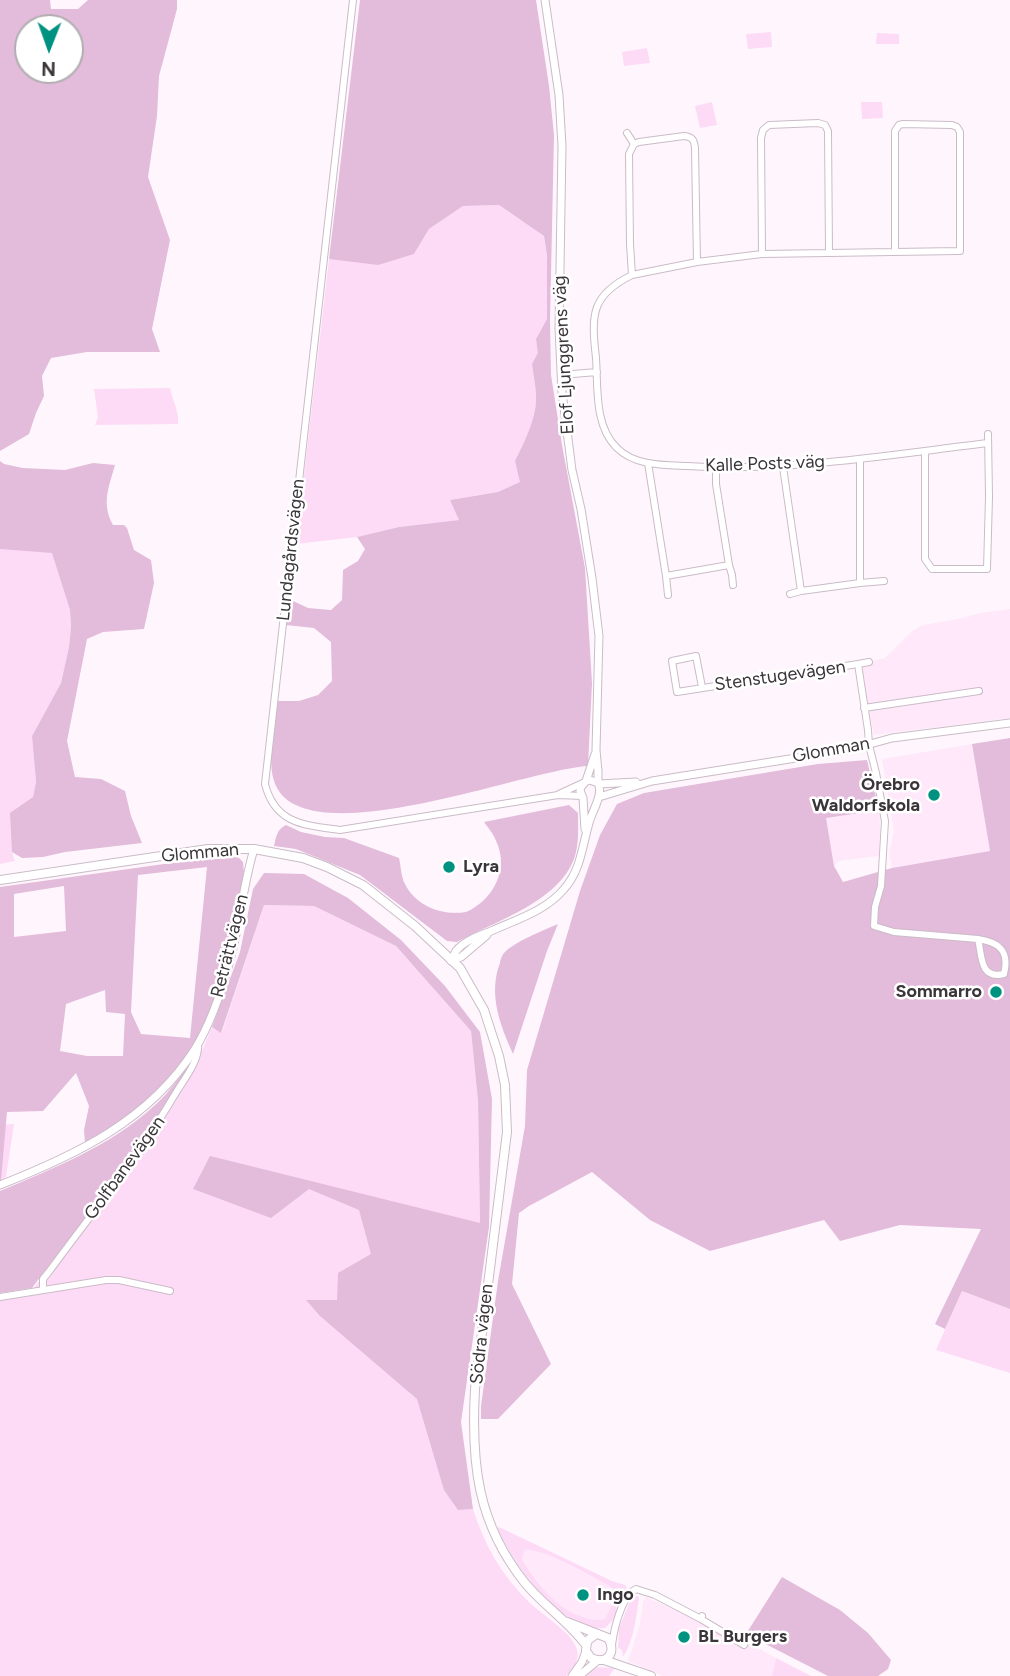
<!DOCTYPE html>
<meta charset="utf-8">
<style>
body{margin:0}
#map{position:relative;width:1010px;height:1676px;overflow:hidden;background:#fff6fd;font-family:Figtree,sans-serif}
canvas{display:block}
.north{position:absolute;left:14px;top:14px;width:70px;height:70px;box-sizing:border-box;background:#fff;border:2px solid #b0aeb0;border-radius:50%;rotate:181deg;font-size:19px;font-weight:700;line-height:28px;text-align:center;color:#3a3539}
.north::after{content:'';display:block;margin:auto;width:24px;height:32px;background:#009280;clip-path:polygon(50% 0,100% 100%,50% 72%,0 100%)}
</style>
<div id="map">
<canvas width="1010" height="1676"></canvas>
<div class="north">N</div>
</div>
<script>
const context = document.querySelector('canvas').getContext('2d');
context.lineJoin = 'round';
function paint(path, color) { context.fillStyle = color; context.fill(path, 'evenodd'); }
function stroke(path, color, width, dash) { context.strokeStyle = color; context.lineWidth = width; context.lineCap = dash ? 'butt' : 'round'; context.setLineDash(dash || []); context.stroke(path); }
function label(font, color, halo, rows, align = 'center') {
  context.font = font + ' Figtree,sans-serif'; context.lineWidth = 5; context.setLineDash([]); context.textBaseline = 'middle'; context.strokeStyle = halo; context.fillStyle = color; for (const [text, x, y, turn = 0] of rows) {
    context.save(); context.translate(x, y); context.rotate((+turn || 0) * Math.PI / 180); context.textAlign = isNaN(turn) ? turn : align; if (halo) context.strokeText(text, 0, 0); context.fillText(text, 0, 0); context.restore();
  }
}
paint(new Path2D(`
 M1010,609V718L874,735L859,664L885,658L912,631L923,625L958,619L980,613Z
 M972,744L990,851L892,868L889,853L894,831L882,759Z
 M870,771L879,810L880,825L879,856L839,861L834,866L823,801Z
 M533,1549L559,1560L621,1592H625L617,1609L616,1605L612,1606L605,1619L596,1621L572,1614L563,1608L548,1595L522,1560L523,1554L525,1550Z
 M646,1597L691,1617L741,1645L743,1640L776,1658L772,1676H663L628,1661L640,1624L643,1601Z`), '#fee8f9');
paint(new Path2D(`
 M771,32L772,47L748,49L746,34Z
 M877,33L899,34V44H876Z
 M647,48L650,63L624,66L622,52Z
 M712,102L717,125L700,128L695,106Z
 M861,102H882L883,118L862,119Z
 M499,205L544,236L547,255V319L536,339L539,353L532,364C533,375 536,387 536,398C537,417 524,443 515,461L521,482L498,492L450,500L460,520L399,527L357,537L296,544L329,259L342,260L414,254L429,229L463,206Z
 M170,388C173,402 179,410 178,424L95,425L98,417L94,389Z
 M0,549L52,552L70,610L71,627L69,647L61,683L32,736L36,782L33,797L12,852L15,861L0,864Z
 M264,905L314,906L396,946L471,1031L478,1101L480,1224L455,1424L458,1510L473,1509C484,1544 502,1576 529,1602C542,1615 570,1631 576,1647C581,1659 574,1668 566,1676H0V1299L32,1291L58,1253L109,1188L133,1154L163,1120L196,1065L212,1027L222,1032Z
 M14,1124L6,1177L0,1180V1125Z
 M962,1291L1010,1309V1373L936,1350Z
 M499,1527L612,1581L625,1585L627,1588L625,1592H621C602,1583 542,1546 525,1550L523,1554L522,1560C539,1584 554,1608 583,1617C592,1620 597,1621 605,1619L612,1605H616C619,1614 611,1623 605,1628C558,1632 515,1565 497,1528Z
 M635,1596H638L639,1598C636,1618 634,1640 623,1657L622,1650L618,1648L619,1628L631,1599Z
 M776,1658L811,1676H772Z
 M595,1667L615,1668L609,1676H583Z`), '#fddbf6');
paint(new Path2D(`
 M0,0H50L51,9H78L88,0H177V9L159,76L157,116L148,177L170,240L152,329L160,352H87L51,358L42,376L44,396L36,413L29,434L0,451ZM28,28H70V70H28Z
 M360,0H536L549,86L554,135L550,321L551,375L562,445L585,568L592,683L588,766C528,769 309,856 276,786C266,765 274,725 278,701H299L318,695L332,681L331,642L314,628L286,625L289,599L308,608L331,610L342,600L343,570L358,561L365,549L357,537L399,527L459,520L450,500L498,492L520,482L515,461C524,443 537,417 536,397C536,386 533,375 532,364L538,353L536,339L547,319V255L544,236L499,205L463,206L429,229L414,254L378,265L329,259Z
 M0,461L4,464L23,468L65,470L93,463L115,465C109,487 101,503 113,525H124L127,528L134,550L151,560L154,583L144,629L103,632L87,639L67,741L75,777L101,779L125,791L131,816L142,843L65,852L43,857L22,858L12,852L10,813L33,797L36,782L32,736L61,683L69,647L71,627L70,610L52,553L0,549Z
 M1010,738V1309L962,1291L945,1329L935,1324L981,1229L900,1225L840,1241L824,1220L710,1251L650,1220L592,1172L529,1206L519,1213L512,1284L551,1364L498,1419H481V1406L498,1281L525,1126L527,1070L580,891L600,835L617,804L644,793L818,764L867,760L879,810L826,818L834,866L843,882L892,868L990,851L972,744Z
 M569,805L578,813C578,826 579,839 576,852C565,900 495,921 457,942L447,941L360,875L296,849L274,846C276,837 277,829 286,825L301,832L325,837L344,838L399,858C401,866 401,877 405,884C416,906 442,916 466,912C469,911 472,909 475,907C497,893 508,865 496,841C494,834 488,828 484,822Z
 M234,857H238L243,862L244,873L233,936L212,1009L195,1046L180,1065L153,1095L102,1136L85,1143L84,1130L89,1106L76,1073L43,1111L7,1112L1,1180L0,1181V887L164,864ZM207,867L190,1038L141,1034L131,1012L138,875ZM64,886L66,931L14,937V894ZM105,990L106,1012L125,1014L123,1056H87L60,1051L66,1004Z
 M264,873L304,874L348,898L401,940L445,986L480,1032L492,1099L489,1227L461,1422L473,1509L458,1510L444,1490L417,1399L320,1316L306,1300H337L338,1273L371,1254L359,1210L309,1189L271,1218L193,1189L210,1156L480,1223L478,1101L471,1031L396,946L314,906L264,905L221,1033L212,1027L240,952L253,889Z
 M558,924L547,951L513,1054C500,1025 488,994 500,963C500,961 502,955 504,953C514,942 544,930 558,924Z
 M195,1054C185,1083 165,1108 148,1132C111,1186 71,1236 32,1288L0,1293V1191C54,1168 111,1146 155,1105C171,1091 183,1072 195,1054Z
 M782,1577L840,1610L868,1633L891,1660L888,1669L878,1676H828L746,1634Z`), '#e3bbdb');
const minor = new Path2D(`
 M353,0L265,784C275,824 304,825 340,830L558,795L582,796
 M627,133L634,144
 M895,252V131L899,125L903,124L952,125L957,127L960,132V251H959L762,254L697,262L632,275C591,295 591,315 596,358C598,387 594,426 617,448C635,466 664,465 687,466C788,472 888,455 988,443
 M762,254L761,138L763,130L769,125L818,123L825,125L828,131L829,253
 M632,275L630,244L629,154L634,144L639,142L684,136C692,137 694,139 695,148L697,262
 M561,375L597,372
 M925,451V559L932,569H987L989,497L988,434
 M648,463L666,576L729,565L716,484V468
 M783,467L801,591L860,583V459
 M729,565L732,575L733,585
 M666,576L668,595
 M860,583L884,581
 M790,594L801,591
 M858,664L869,662
 M702,687L696,656L672,661L677,692L858,664L868,730L869,745L876,773L885,821L881,886L875,907L874,926L894,932L978,939C982,954 979,980 1004,974C1010,950 998,942 978,939
 M864,708L979,691
 M559,794L583,783
 M43,1289V1279L48,1273C92,1213 139,1156 177,1091C186,1077 200,1059 198,1043
 M0,1297L106,1280H119L170,1291
 M702,1616L701,1619L744,1645
 M612,1645C614,1629 621,1597 636,1589L655,1595L701,1619`);
const tertiary = new Path2D(`
 M545,0L559,95L562,146L559,328L562,392L572,470L581,509L592,578L599,636L596,750L598,771V783
 M599,784L636,782
 M599,797L652,781L852,749L892,738L1010,723
 M585,829L583,798L580,791L581,787L586,781L595,754
 M451,961C453,958 454,954 456,951C464,941 478,936 489,932C515,920 546,911 564,889C581,870 582,847 589,823C592,811 604,794 598,783L590,780L586,781
 M452,961L461,957L487,935
 M0,1185C76,1155 149,1121 195,1049C211,1023 222,990 230,960C240,923 243,885 254,849
 M572,1676L582,1662L586,1651
 M579,1676L597,1661`);
const secondary = new Path2D(`
 M0,880L208,849H254L303,858L327,867L363,885L415,926L460,968L484,1010L499,1056L505,1085L507,1132L475,1389C471,1463 477,1523 525,1583C543,1605 568,1621 586,1645
 M567,1622L608,1638C617,1653 607,1665 591,1658L586,1651L587,1641L596,1634
 M604,1660L651,1676`);
stroke(minor, '#cabcc7', 8);
stroke(tertiary, '#cabcc7', 9);
stroke(secondary, '#cabcc7', 10);
stroke(minor, '#fff', 6);
stroke(tertiary, '#fff', 7);
stroke(secondary, '#fff', 8);
for (const [x, y, r, color] of [
 [934,795,7,"#009280"],
 [449,867,7,"#009280"],
 [996,992,7,"#009280"],
 [583,1595,7,"#009280"],
 [684,1637,7,"#009280"]
]) { const dot = new Path2D(); dot.arc(x, y, r, 0, 2 * Math.PI); context.fillStyle = color; context.fill(dot); stroke(dot, '#fff', 2.5); }
label('18px', '#3a3539', '#fff', [
 ["Elof Ljunggrens väg",564,355,-93],
 ["Kalle Posts väg",765,464,-2],
 ["Lundagårdsvägen",291,550,-84],
 ["Stenstugevägen",780,676,-8],
 ["Glomman",831,750,-10],
 ["Glomman",200,853,-5],
 ["Reträttvägen",230,946,-76],
 ["Golfbanevägen",125,1168,-54],
 ["Södra vägen",482,1334,-84]
]);
label('bold 18px', '#3a3539', '#fff', [
 ["Örebro",920,785,"right"],
 ["Waldorfskola",920,806,"right"],
 ["Lyra",463,867],
 ["Sommarro",982,992,"right"],
 ["Ingo",597,1595],
 ["BL Burgers",698,1637]
], 'left');
</script>
